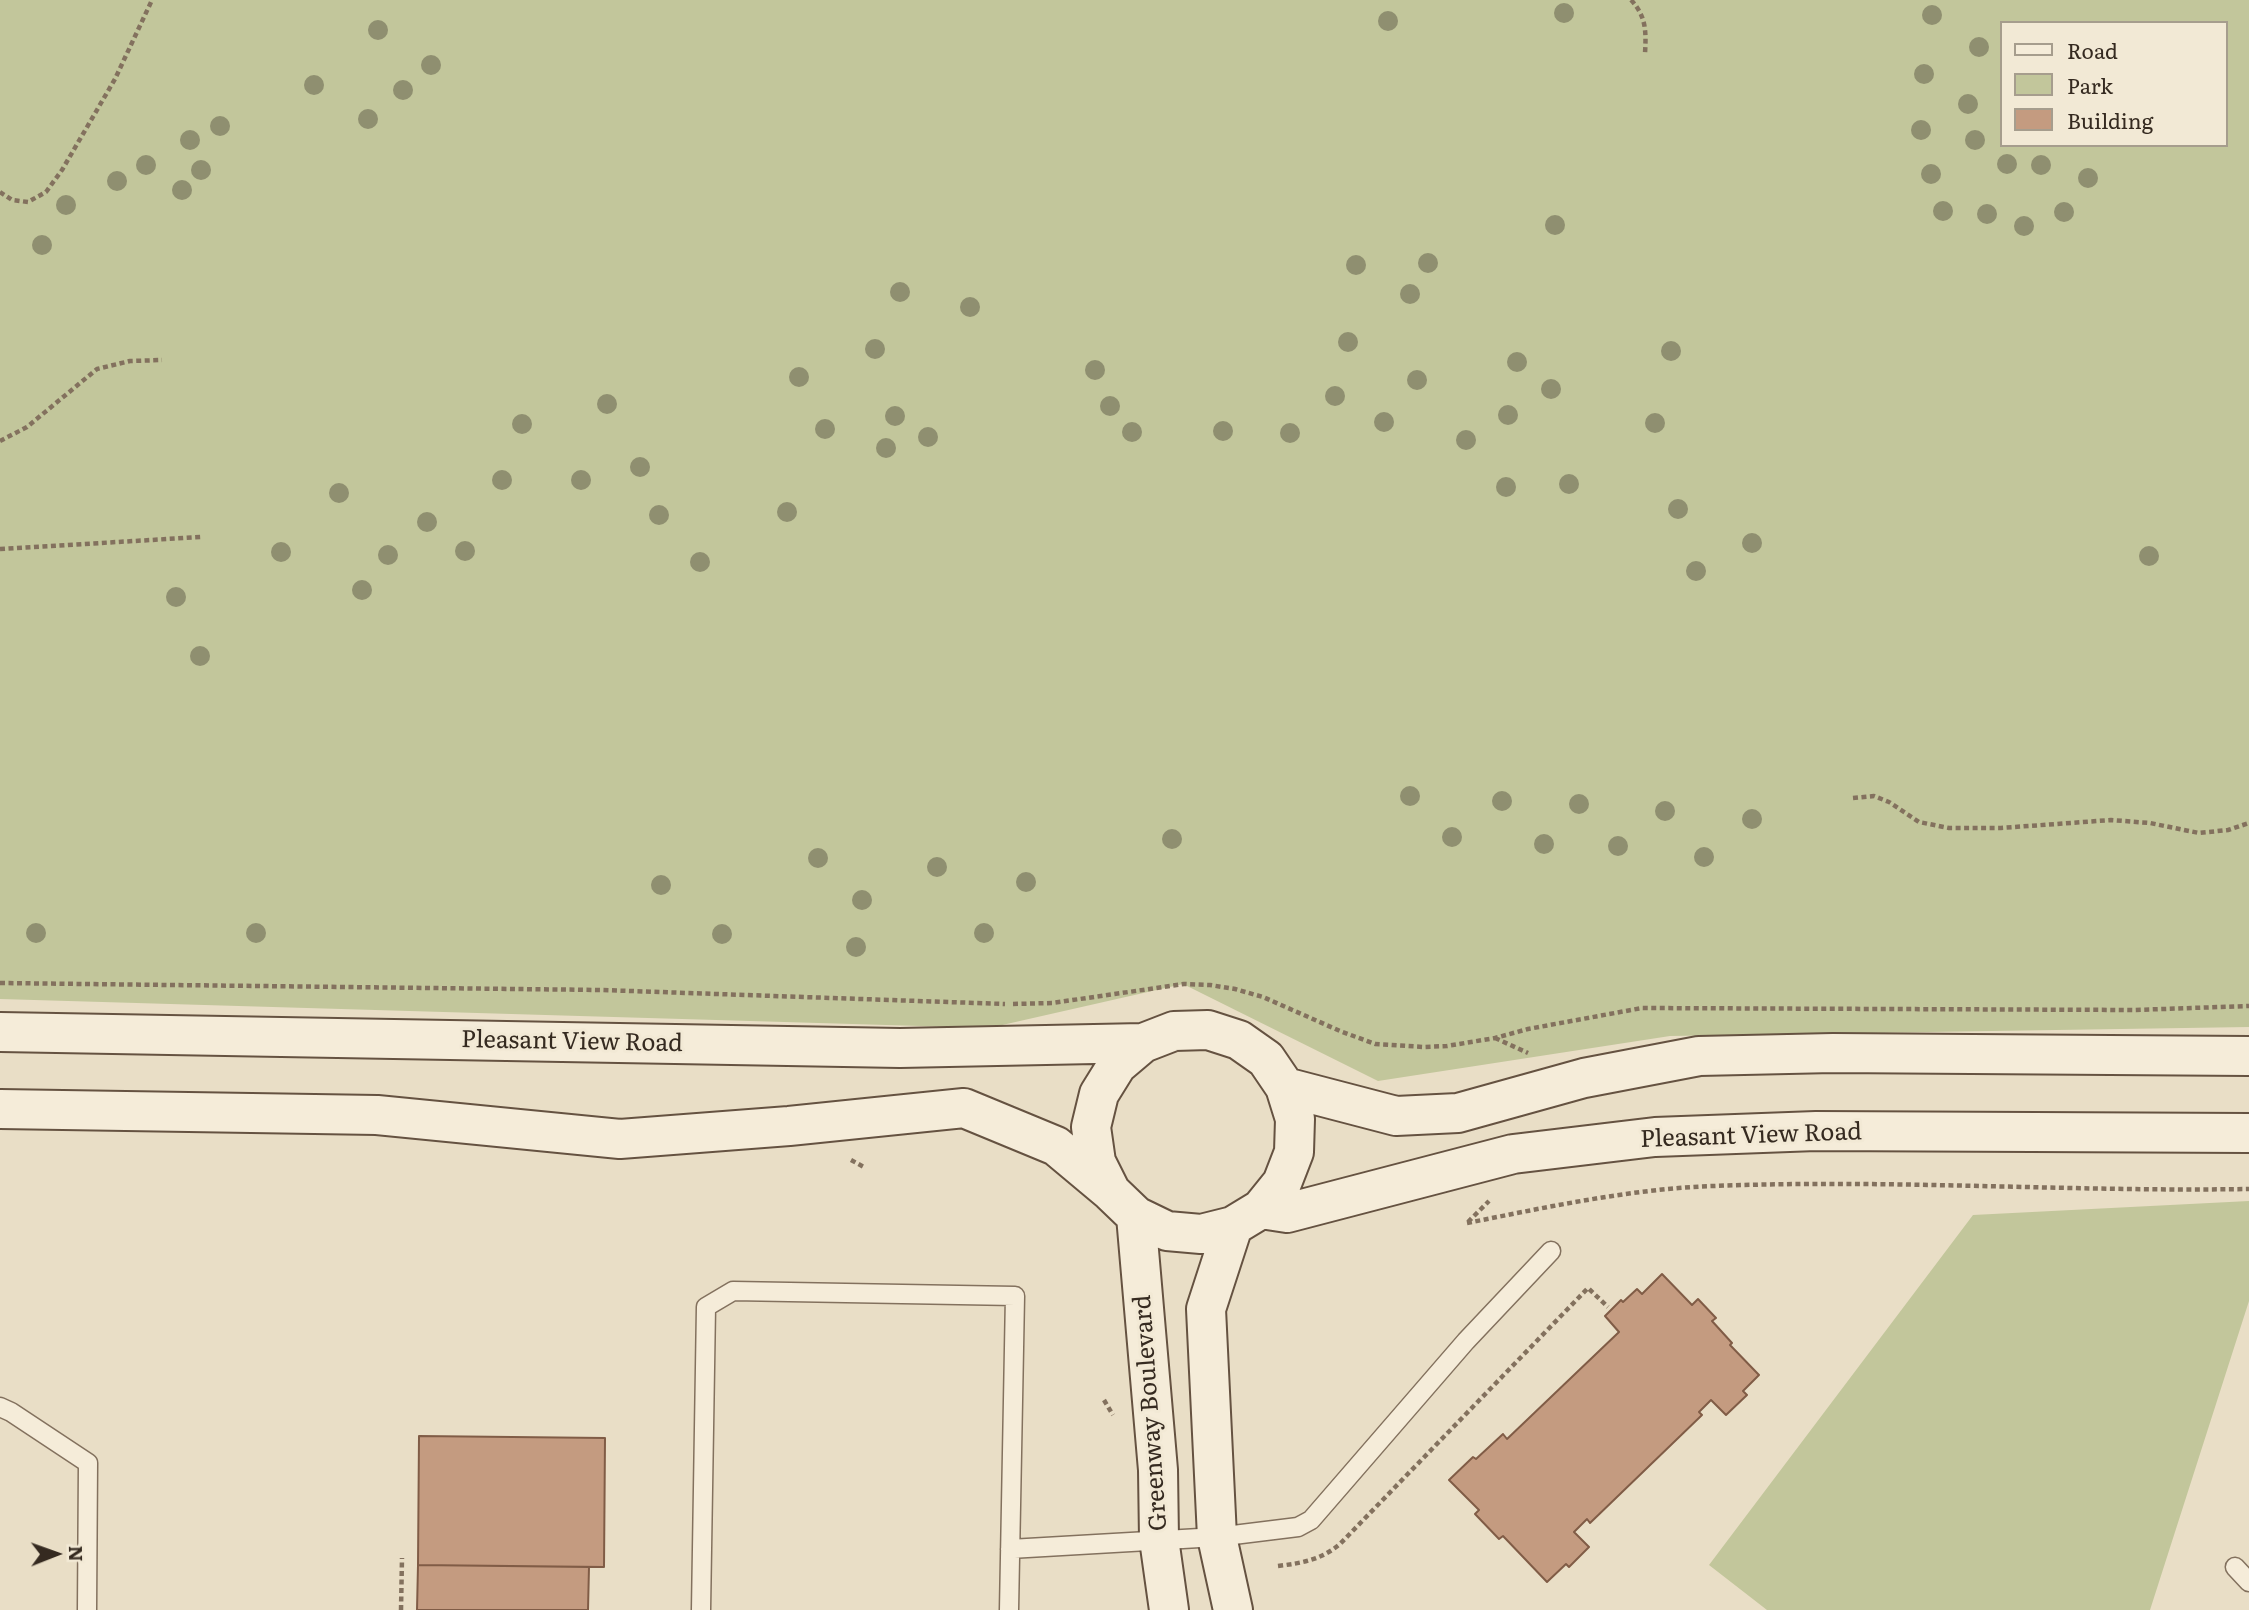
<!DOCTYPE html>
<style>
body{margin:0}
#map{position:relative;width:2249px;height:1610px;overflow:hidden;background:#e9dec6;font-family:Literata,serif}
canvas{display:block}
.legend{position:absolute;left:2000px;top:21px;width:228px;height:126px;box-sizing:border-box;background:#f2e9d5;border:2px solid #a69d8d;margin:0;padding:9px 12px;list-style:none;font-size:21px;color:#352a20}
.legend li{display:flex;align-items:center;gap:14px;height:35px}
.legend b{width:35px;border:2px solid #a69d8d}
.north{position:absolute;left:21px;top:1519px;width:70px;height:70px;-webkit-text-stroke:5px #f2e9d5;paint-order:stroke;rotate:89deg;font-size:19px;font-weight:700;line-height:28px;text-align:center;color:#352a20}
.north::after{content:'';display:block;margin:auto;width:24px;height:32px;background:#352a20;clip-path:polygon(50% 0,100% 100%,50% 72%,0 100%)}
</style>
<div id="map">
<canvas width="2249" height="1610"></canvas>
<ul class="legend">
<li><b style="height:9px;background:#f5ecd9"></b>Road</li>
<li><b style="height:19px;background:#c2c69b"></b>Park</li>
<li><b style="height:19px;background:#c49b80"></b>Building</li>
</ul>
<div class="north">N</div>
</div>
<script>
const context = document.querySelector('canvas').getContext('2d');
context.lineJoin = 'round';
function paint(path, color) { context.fillStyle = color; context.fill(path, 'evenodd'); }
function stroke(path, color, width, dash) { context.strokeStyle = color; context.lineWidth = width; context.lineCap = dash ? 'butt' : 'round'; context.setLineDash(dash || []); context.stroke(path); }
function label(font, color, halo, rows, align = 'center') {
  context.font = font + ' Literata,serif'; context.lineWidth = 6; context.setLineDash([]); context.textBaseline = 'middle'; context.strokeStyle = halo; context.fillStyle = color; for (const [text, x, y, turn = 0] of rows) {
    context.save(); context.translate(x, y); context.rotate((+turn || 0) * Math.PI / 180); context.textAlign = isNaN(turn) ? turn : align; if (halo) context.strokeText(text, 0, 0); context.fillText(text, 0, 0); context.restore();
  }
}
paint(new Path2D(`
 M0,0H2249V1027L1670,1036L1378,1081L1183,984L989,1028L0,999ZM2002,23H2226V145H2002Z
 M2249,1201V1301L2150,1610H1767L1709,1565L1973,1215Z`), '#c2c69b');
const building = new Path2D(`
 M1662,1274L1692,1305L1698,1299L1716,1318L1712,1321L1732,1343L1730,1345L1759,1375L1743,1391L1747,1395L1726,1415L1711,1400L1699,1412L1702,1415L1590,1523L1587,1519L1574,1532L1589,1547L1569,1567L1566,1564L1547,1582L1503,1536L1499,1539L1475,1514L1479,1510L1449,1480L1473,1457L1476,1459L1503,1434L1507,1439L1619,1332L1605,1316L1621,1300L1623,1302L1637,1289L1642,1294Z
 M419,1436L605,1438L604,1567L418,1565Z
 M418,1565L589,1567L588,1610H417Z`);
paint(building, '#c49b80');
stroke(building, '#805c46', 2);
const lane = new Path2D(`
 M0,1407L11,1412L88,1463L87,1610
 M1010,1549L1217,1537L1298,1527L1311,1520L1466,1341L1551,1251
 M2235,1567L2249,1582
 M701,1610L706,1307L733,1291L1015,1296L1009,1610`);
const secondary = new Path2D(`
 M0,1032L900,1048L1143,1043
 M1285,1087L1396,1116L1458,1113L1584,1078L1699,1056L1833,1053L2249,1056
 M0,1109L377,1115L620,1139L789,1126L964,1108L1056,1146L1111,1192L1136,1216L1167,1231L1201,1234L1233,1226L1261,1209L1282,1183L1294,1152L1295,1119L1285,1087L1266,1059L1239,1040L1208,1030L1174,1031L1143,1043L1117,1065L1099,1094L1091,1127L1096,1162L1111,1192
 M1261,1209L1287,1213L1513,1154L1655,1137L1816,1131L2249,1133
 M1136,1216L1158,1470L1159,1539L1169,1610
 M1233,1610L1217,1537L1206,1309L1233,1226`);
stroke(lane, '#83715e', 21);
stroke(secondary, '#655241', 42);
stroke(new Path2D(`
 M1631,0C1647,17 1646,33 1645,54
 M0,192L12,200L28,202L46,192L62,170L115,79L152,0
 M0,441L27,427L97,369L130,361L162,360
 M0,549L201,537
 M1853,798L1874,796L1889,802L1919,822L1949,828H2001L2111,820L2150,823L2199,833L2228,830L2249,823
 M0,983L602,990L1005,1004
 M1013,1004L1052,1003L1184,984L1210,985L1235,989L1263,997L1340,1031L1375,1044L1424,1047L1447,1046L1495,1038L1528,1029L1642,1008L2134,1010L2249,1006
 M1495,1038L1528,1053
 M851,1160L864,1167
 M1468,1222L1489,1201
 M1467,1223C1548,1207 1630,1189 1713,1186C1892,1179 2070,1192 2249,1189
 M1104,1400L1113,1415
 M1278,1566C1302,1563 1321,1560 1340,1544L1588,1288L1608,1307
 M401,1610L402,1558`), '#83715e', 4.5, [5, 3.5]);
stroke(lane, '#f5ecd9', 18);
stroke(secondary, '#f5ecd9', 38);
context.fillStyle = '#8f8f70';
for (const [x, y] of [
 [1564,13],
 [1932,15],
 [1388,21],
 [378,30],
 [1979,47],
 [431,65],
 [1924,74],
 [314,85],
 [403,90],
 [1968,104],
 [368,119],
 [220,126],
 [1921,130],
 [190,140],
 [1975,140],
 [2007,164],
 [146,165],
 [2041,165],
 [201,170],
 [1931,174],
 [2088,178],
 [117,181],
 [182,190],
 [66,205],
 [1943,211],
 [2064,212],
 [1987,214],
 [1555,225],
 [2024,226],
 [42,245],
 [1428,263],
 [1356,265],
 [900,292],
 [1410,294],
 [970,307],
 [1348,342],
 [875,349],
 [1671,351],
 [1517,362],
 [1095,370],
 [799,377],
 [1417,380],
 [1551,389],
 [1335,396],
 [607,404],
 [1110,406],
 [1508,415],
 [895,416],
 [1384,422],
 [1655,423],
 [522,424],
 [825,429],
 [1223,431],
 [1132,432],
 [1290,433],
 [928,437],
 [1466,440],
 [886,448],
 [640,467],
 [502,480],
 [581,480],
 [1569,484],
 [1506,487],
 [339,493],
 [1678,509],
 [787,512],
 [659,515],
 [427,522],
 [1752,543],
 [465,551],
 [281,552],
 [388,555],
 [2149,556],
 [700,562],
 [1696,571],
 [362,590],
 [176,597],
 [200,656],
 [1410,796],
 [1502,801],
 [1579,804],
 [1665,811],
 [1752,819],
 [1452,837],
 [1172,839],
 [1544,844],
 [1618,846],
 [1704,857],
 [818,858],
 [937,867],
 [1026,882],
 [661,885],
 [862,900],
 [36,933],
 [256,933],
 [984,933],
 [722,934],
 [856,947]
]) { context.beginPath(); context.arc(x, y, 10, 0, 2 * Math.PI); context.fill(); }
label('24px', '#352a20', '#f2e9d5', [
 ["Pleasant View Road",572,1042,1],
 ["Pleasant View Road",1751,1136,-2],
 ["Greenway Boulevard",1151,1413,-94]
]);
</script>
